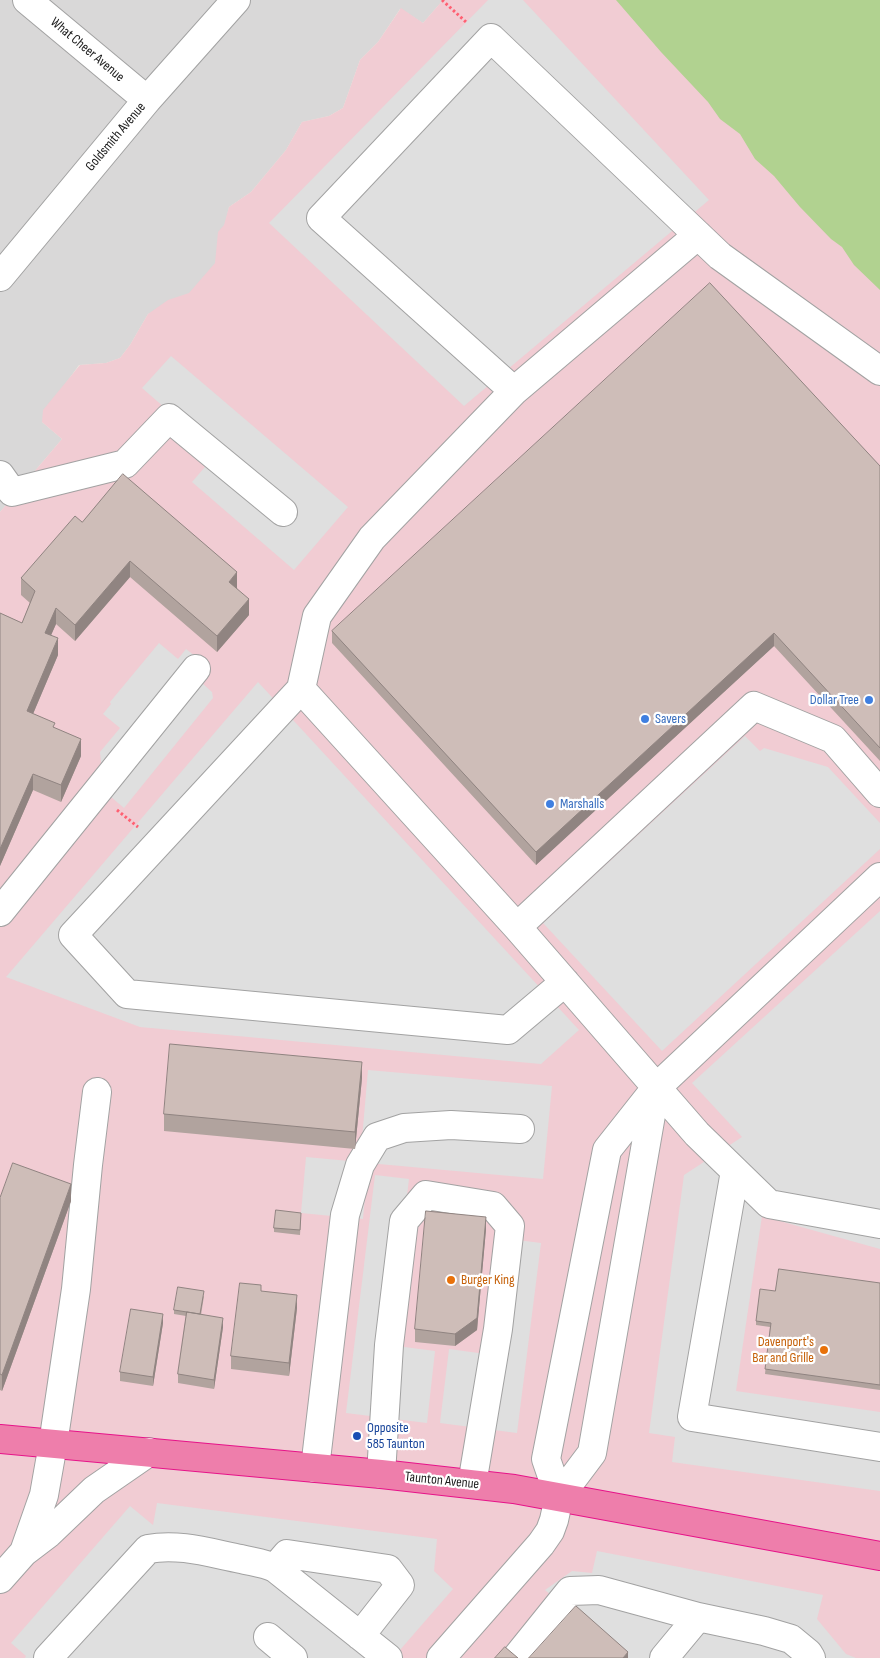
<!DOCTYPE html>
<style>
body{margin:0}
canvas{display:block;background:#eee6df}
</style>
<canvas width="880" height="1658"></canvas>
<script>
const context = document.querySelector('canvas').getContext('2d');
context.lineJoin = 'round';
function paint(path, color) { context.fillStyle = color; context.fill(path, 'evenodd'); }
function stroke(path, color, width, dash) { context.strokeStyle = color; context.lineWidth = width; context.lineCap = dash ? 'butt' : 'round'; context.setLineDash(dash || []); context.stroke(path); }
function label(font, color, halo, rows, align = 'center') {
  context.font = font + ' "Sofia Sans Condensed",sans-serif'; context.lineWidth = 4.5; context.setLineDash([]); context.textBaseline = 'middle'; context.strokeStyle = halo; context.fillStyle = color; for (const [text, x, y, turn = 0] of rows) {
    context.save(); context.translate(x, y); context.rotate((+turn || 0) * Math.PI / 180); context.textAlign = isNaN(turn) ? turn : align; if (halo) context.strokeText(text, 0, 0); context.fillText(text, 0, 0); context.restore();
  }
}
paint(new Path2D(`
 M0,0H443L423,23L400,9L378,42L360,60L343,108L329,116L302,122L286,150L251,192L229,207L214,276L198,291L148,314L130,345L120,358L106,363L79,365L66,383L42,422L62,439L0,512Z`), '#d9d8d8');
paint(new Path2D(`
 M443,0H627L880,262V1658H0V512L62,439L42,422L43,410L80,365L106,363L120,358L130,345L148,314L168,300L189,293L215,263L218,232L224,225L229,207L251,192L286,150L302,122L329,116L343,108L360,60L378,42L401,8L423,23Z`), '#f1ccd3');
paint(new Path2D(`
 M616,0H880V290L854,265L842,247L831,239L800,207L774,176L755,159L740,134L720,119L708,102L661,52Z`), '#b1d290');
paint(new Path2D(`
 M488,0H523L709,200L464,406L269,223Z
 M171,356L348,507L294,570L192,482L217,453L142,388Z
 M159,643L178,659L186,649L209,667L202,683L212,692L213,698L124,808L104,791L100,752L120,728L103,714L111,704L110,702Z
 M258,682L579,1030L541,1064L140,1027L6,977Z
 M745,736L760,751L764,748L828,767L880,823V849L662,1051L543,923Z
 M880,911V1249L762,1216L736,1391L880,1412V1491L672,1462L675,1437L649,1433L684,1175L742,1137L692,1083Z
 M368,1070L552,1086L543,1179L368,1163L363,1219L301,1213L306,1157L360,1162Z
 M375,1175L409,1179L389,1345L435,1351L427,1423L346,1413Z
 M509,1239L541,1243L517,1433L440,1423L449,1349L493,1355Z
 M157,1503L437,1539L434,1571L453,1589L393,1658H25L26,1656L11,1643L130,1506L153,1525Z
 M597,1551L823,1595L817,1619L846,1654L856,1658H624L545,1590L572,1571L592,1573Z`), '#dfdfdf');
const minor = new Path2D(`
 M27,0L147,100
 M0,277L147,100L236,0
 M514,391L321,218L491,38L720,256L880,371
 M0,475L12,492L125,464L169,418L283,512
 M301,689L517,927
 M880,793L833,739L754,706L517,927L697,1134L769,1204L880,1224
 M0,912L196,669
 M565,982L508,1030L127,994L73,935L301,689L317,616L372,538L514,391L698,235
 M735,1171L692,1417L880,1447
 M315,1468L345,1215L360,1165L377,1137L404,1128L451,1125L520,1129
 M381,1474L389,1345L404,1221L426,1195L493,1206L510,1226L498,1329L472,1484
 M559,1497L546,1459L607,1150L656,1088L880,877
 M24,1552L44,1495L53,1444L76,1289L88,1165L97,1092
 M275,1568L287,1554L388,1569L400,1585L360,1636
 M0,1579L24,1552L49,1533L94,1490L149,1452
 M268,1637L293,1658
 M48,1658L148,1549C179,1543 210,1553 241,1559C253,1562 264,1563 275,1568L388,1658
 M441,1658L541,1544L550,1531L554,1520L559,1497L592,1453L655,1092
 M516,1658L570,1591L599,1590L698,1617
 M664,1658L698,1617L764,1631L791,1639L808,1653L811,1658`);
const highway = new Path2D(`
 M0,1439L381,1474L514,1489L880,1556`);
stroke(minor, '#a2a2a2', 30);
stroke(highway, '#e61389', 30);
stroke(new Path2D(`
 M442,0L466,22
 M117,810L138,827`), '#ff6072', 3, [2.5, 2.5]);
stroke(minor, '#fff', 28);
stroke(highway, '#ee7eab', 28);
paint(new Path2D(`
 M880,466V761L774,646L536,865L332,643V631Z
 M82,522L237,588L249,615L217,652L130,577L75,641L56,624L51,635L58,655L33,714L55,728L81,756L61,802L33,790L0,866V613L22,623L30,603L21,595V578Z
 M362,1078L355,1149L164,1131V1114Z
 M0,1198L71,1201L2,1391L0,1390Z
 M301,1217L300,1235L274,1232V1228Z
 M486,1229L477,1330L455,1346L415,1342V1329Z
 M880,1283V1390L765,1374L770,1327L756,1325V1321L775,1291Z
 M261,1291L297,1308L289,1376L231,1369V1356Z
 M204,1296L201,1315L223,1327L214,1389L178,1383V1374L186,1316L174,1314V1310Z
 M163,1323L153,1386L120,1381V1372Z`), '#b1a39e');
paint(new Path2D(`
 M130,561V577L75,641V625Z
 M237,572V588L229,598V582Z
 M249,599V615L217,652V636Z
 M56,608V624L45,649V633Z
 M774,633V646L536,865V852Z
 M58,638V655L27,728V711Z
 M81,739V756L61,802V785Z
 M33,774V790L0,866V849Z
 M362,1062V1078L355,1149V1132Z
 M71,1184V1201L2,1391V1375Z
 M486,1217V1229L477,1330L455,1346V1334Z
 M297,1295V1308L289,1376V1363Z
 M163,1314V1323L153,1386V1377Z
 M223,1318V1327L214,1389V1380Z
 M628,1652V1658H623Z`), '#908481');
const building = new Path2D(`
 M710,283L880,466V748L774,633L536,852L332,631Z
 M123,474L237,572L229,582L249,599L217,636L130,561L75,625L56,608L45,633L58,638L27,711L55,723L53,727L81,739L61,785L33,774L0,849V613L22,623L35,591L21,578L75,516L82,522Z
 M170,1044L362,1062L355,1132L164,1114Z
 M13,1163L71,1184L2,1375L0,1374V1198Z
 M276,1210L301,1213L300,1230L274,1228Z
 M426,1211L486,1217L477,1318L455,1334L415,1329Z
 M779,1269L880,1283V1385L765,1369L771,1323L756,1321L760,1289L775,1291Z
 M240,1283L261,1285V1291L297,1295L289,1363L231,1356Z
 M178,1287L204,1291L200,1314L174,1310Z
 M131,1309L163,1314L153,1377L120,1372Z
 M187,1312L223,1318L214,1380L178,1374Z
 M576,1606L628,1652L623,1658H529Z
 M505,1647L518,1658H495Z`);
paint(building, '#cebdb8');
stroke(building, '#908481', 1);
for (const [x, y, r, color] of [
 [869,700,5,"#3f7fe0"],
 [645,719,5,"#3f7fe0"],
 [550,804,5,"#3f7fe0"],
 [451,1280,5,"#e8710a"],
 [824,1350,5,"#e8710a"],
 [357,1436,5,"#1a4fb4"]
]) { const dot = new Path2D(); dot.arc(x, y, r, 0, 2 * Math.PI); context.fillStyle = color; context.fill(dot); stroke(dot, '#fff', 2); }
label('14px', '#1b1b1b', '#fff', [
 ["What Cheer Avenue",87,50,40],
 ["Goldsmith Avenue",116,137,-50],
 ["Taunton Avenue",442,1481,6]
]);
label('14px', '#366cbe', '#fff', [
 ["Dollar Tree",859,700,"right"],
 ["Savers",655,719],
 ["Marshalls",560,804]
], 'left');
label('14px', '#c56008', '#fff', [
 ["Burger King",461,1280],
 ["Davenport's",814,1342,"right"],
 ["Bar and Grille",814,1358,"right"]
], 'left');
label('14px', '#164399', '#fff', [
 ["Opposite",367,1428],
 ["585 Taunton",367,1444]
], 'left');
</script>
